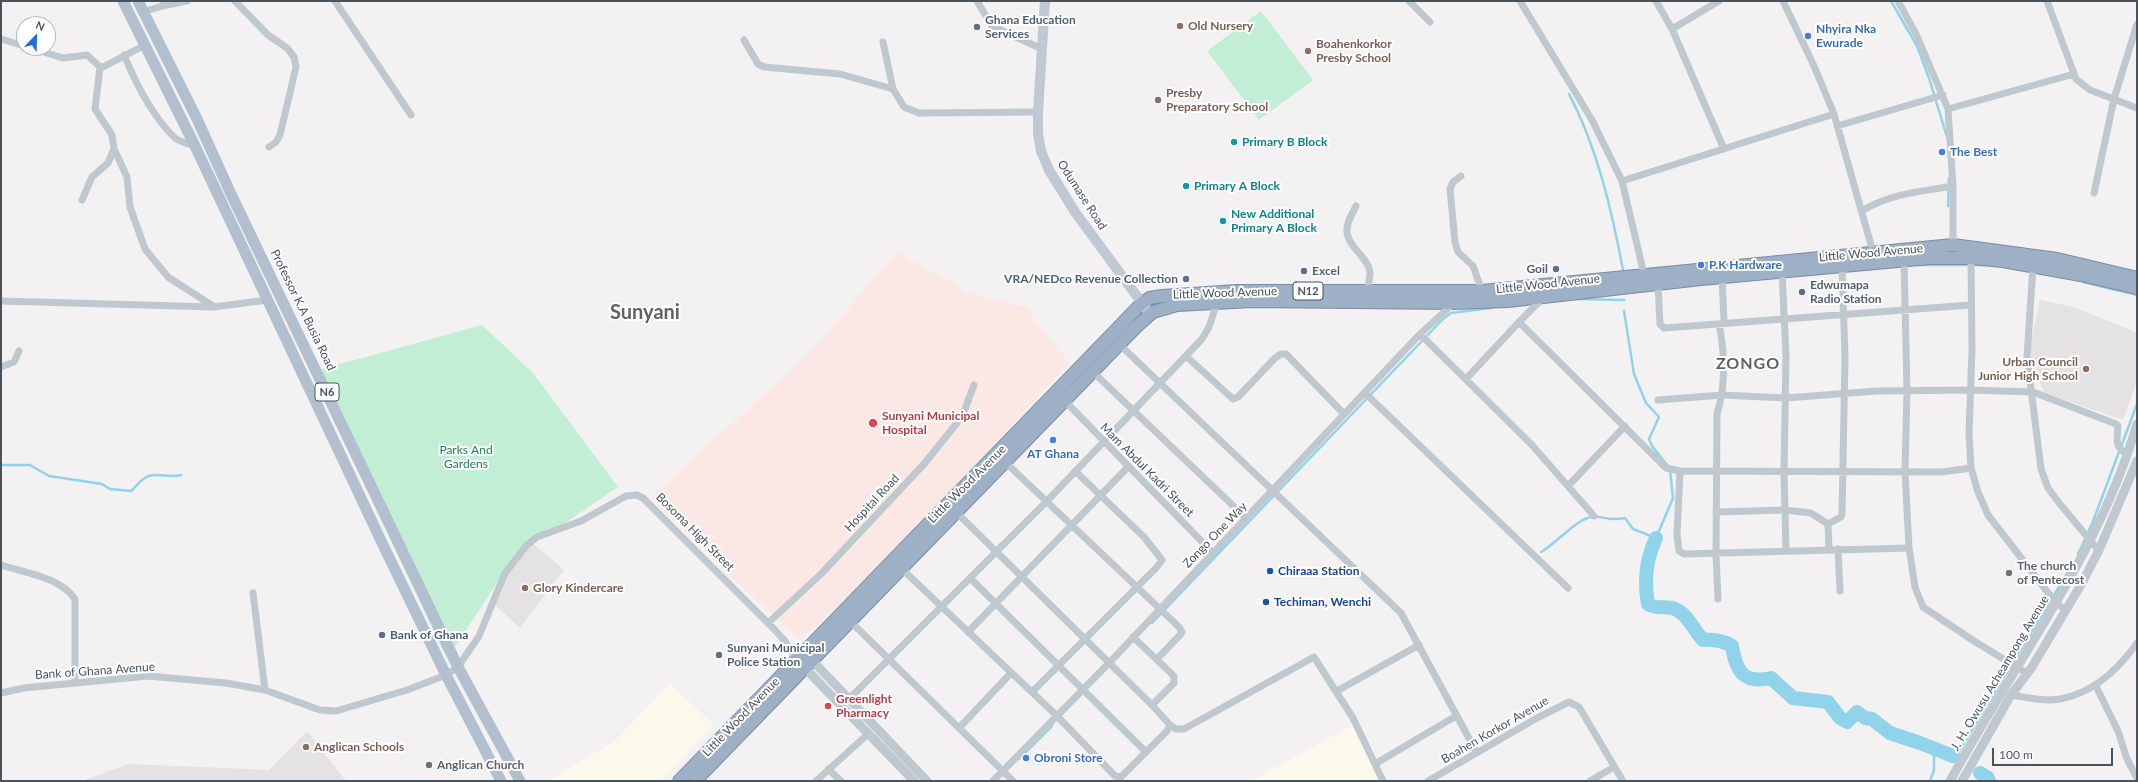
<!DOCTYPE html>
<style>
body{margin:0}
#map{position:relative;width:2138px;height:782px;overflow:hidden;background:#f3f1f1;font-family:Lato,sans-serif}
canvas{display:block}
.frame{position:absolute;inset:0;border:2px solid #49535e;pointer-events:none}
.north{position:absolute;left:16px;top:16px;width:40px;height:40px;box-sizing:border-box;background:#fff;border:1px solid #b6babf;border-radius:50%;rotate:23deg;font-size:11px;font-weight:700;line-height:16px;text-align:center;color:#49535e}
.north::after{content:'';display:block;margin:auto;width:14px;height:18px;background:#1f6bdf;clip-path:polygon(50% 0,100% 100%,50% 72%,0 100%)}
.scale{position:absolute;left:1992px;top:748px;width:121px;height:18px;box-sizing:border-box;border:2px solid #49535e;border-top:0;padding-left:5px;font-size:12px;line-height:14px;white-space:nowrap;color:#49535e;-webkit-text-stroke:3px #fff;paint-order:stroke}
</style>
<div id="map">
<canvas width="2138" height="782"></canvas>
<div class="frame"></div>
<div class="north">N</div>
<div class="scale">100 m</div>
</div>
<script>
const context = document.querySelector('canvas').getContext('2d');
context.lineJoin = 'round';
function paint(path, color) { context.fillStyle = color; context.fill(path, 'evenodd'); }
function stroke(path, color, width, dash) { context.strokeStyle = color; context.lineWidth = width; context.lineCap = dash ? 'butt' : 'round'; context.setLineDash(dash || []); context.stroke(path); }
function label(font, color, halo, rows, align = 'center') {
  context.font = font + ' Lato,sans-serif'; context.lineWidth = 4; context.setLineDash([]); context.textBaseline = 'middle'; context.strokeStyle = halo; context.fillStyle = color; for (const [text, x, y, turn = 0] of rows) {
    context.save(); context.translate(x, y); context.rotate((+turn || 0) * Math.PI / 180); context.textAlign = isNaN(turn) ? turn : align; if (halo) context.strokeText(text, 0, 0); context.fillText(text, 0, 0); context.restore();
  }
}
paint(new Path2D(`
 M670,683L714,725L661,781H547L615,741Z
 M1359,722L1384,781H1250Z`), '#fcf8ec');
paint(new Path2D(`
 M2040,300L2074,307L2137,333V381L2123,420L2045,393L2028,356Z
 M532,543L564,570L520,628L494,604L506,573Z
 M307,731L346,781H82L128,764L269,770Z`), '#e4e2e3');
paint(new Path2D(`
 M897,252L967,292L1025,307L1069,363L958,484L838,606L800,640L722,568L651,497L810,353Z`), '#fbe7e4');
paint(new Path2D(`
 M1261,11L1313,80L1259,120L1207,51Z
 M482,325L533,373L618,487L558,528L526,542L506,569L447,659L311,372Z`), '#c2eed5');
stroke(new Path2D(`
 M1891,1L1917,46L1929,78L1947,137
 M1569,94C1597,147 1612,211 1623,270
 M1948,206L1949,178
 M1916,265H1985
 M2083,282L2137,295
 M1577,299L1624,300
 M1624,311L1634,374L1646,403L1659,417L1649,439L1652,446L1667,465
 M1,465H30L49,476L102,484L110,489L131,491C135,488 138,483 142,480C153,470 168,479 181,475
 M1541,552C1555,544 1577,519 1591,517C1603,515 1608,522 1625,518L1633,529L1656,538L1673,498L1670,470
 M2078,554L2092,524L2137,404
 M1152,623L1443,319L1451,313L1491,308
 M1955,758L2071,567
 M1019,759L1052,726
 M1930,781L1934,770V748`), '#91d3ea', 2.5);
stroke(new Path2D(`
 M1656,538C1646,559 1644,582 1648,604C1657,610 1666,605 1675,609C1688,614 1694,631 1703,640C1711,639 1725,641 1732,646C1736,672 1744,684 1771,678L1793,698L1828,702L1840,718L1847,722L1857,712L1865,718L1872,719L1890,733L1920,743L1953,756
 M1980,773L1988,778L1989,781`), '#91d3ea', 14);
const trunk = new Path2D(`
 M679,781L1142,303L1150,298L1162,296L1237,291H1482L1953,245L2057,259L2137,278
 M695,781L1136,327L1153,312L1177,305L1252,301L1454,303L1508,301L1701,279L1930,258H1971L2003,261L2081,275L2137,288`);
stroke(trunk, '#768ca9', 14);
stroke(new Path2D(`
 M235,1L268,35L287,48L294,57L296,67L280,135L276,142L269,147
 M335,1L411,115
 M977,1L992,26L1042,49
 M1409,1L1430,22
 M1520,1L1592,120L1622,181L1644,274
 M1656,1L1672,29L1724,149
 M1783,1L1814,66L1834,114L1873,252
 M1898,1L1917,36L1948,109L1953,186V245
 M2047,1L2076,79L2090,90L2137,108
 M162,6L187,1
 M143,12L162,6L165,1
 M1672,29L1719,1
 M1,39L24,46
 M744,40L758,64L764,67L840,74L893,89
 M883,42L893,89L904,107L919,113L1038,112
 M31,48L63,58L87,55L99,66L103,67L145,45
 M124,55C136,84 152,116 175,138C180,142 189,144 195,146
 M1948,109L2074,74
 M1837,126L1943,95
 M114,149L127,177L130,207L145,249L168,277L213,306
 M1461,176L1453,182L1450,189L1455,242L1458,252L1473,266L1482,291
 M1622,181L1834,114
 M2094,193L2114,99L2137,24
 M82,200L92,177L108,163L114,149L112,135L95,109L100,67
 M1356,206C1352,214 1346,223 1347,232C1348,247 1368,257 1370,272C1370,278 1368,285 1368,290
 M1861,211C1893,193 1918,192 1953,186
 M1971,258L1972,349L1969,434L1971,468L1978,492L1988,515L2056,603L2066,610
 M1904,260L1907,391L1905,472L1909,548L1915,587L1923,607L1974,641L2028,674
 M2033,266L2027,357L2041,469L2048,488L2060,504L2099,551
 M1782,272L1786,355L1784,473L1786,550
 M1722,277L1724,322
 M1658,284L1660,324L1664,328L1971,305
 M1543,298L1519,322L1666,468L1680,471L1677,534L1679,551L1684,554L1909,548
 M1,301L214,307L267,300
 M1420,334L1532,445L1594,516
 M1119,344L1401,613L1477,753
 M1186,356L1233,399L1238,397L1275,358L1281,354H1286L1344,414
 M1,367L14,362L19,351
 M1093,372L1246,518
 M1466,379L1519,322
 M1365,393L1568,588
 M1658,400L1722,395L1786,398L1877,391L1969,390L2033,392L2116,424L2118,426C2117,439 2114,448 2128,454
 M1065,401L1213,553
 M1005,462L1179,627L1182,632L1180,635L1157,659
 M1680,471L1942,472L1971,468
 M1569,485L1625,426
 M1716,512L1785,510L1811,513L1828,524
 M1829,549L1828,524L1841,517L1842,514L1845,358L1842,266
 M1838,549L1840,591
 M1,565C25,573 60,577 75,599V682
 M902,569L1056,715L1115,776L1121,777L1167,731L1170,725L1152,705L956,512
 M970,578L1146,752
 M253,593L265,690
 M1718,599L1716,555L1717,414C1726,385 1725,354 1719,324
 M849,620L1013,781
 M768,623L821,574L924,464L957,423L965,409L974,385
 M968,632L1128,467
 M1133,637L1174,676V683L1152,705
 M2096,686L2118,731L2127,759L2137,778
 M1337,691L1419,645
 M1032,692L1156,568L1162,560L1144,537L1075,471
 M1,693L24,688L148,676L226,683L265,690L320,710L336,711L407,690L446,675L458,667L479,636L505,573L527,545L537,537L581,521L626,496L637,495L643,498L774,629L785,641L797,660
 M2011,695C2026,697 2044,702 2060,699C2094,693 2118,670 2137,643
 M848,700L1047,501L1202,339L1209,327L1217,303
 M1170,725L1176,729H1184L1314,657L1353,718L1383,781
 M959,728L1011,673
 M1375,764L1456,716
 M828,769L841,781
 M816,781L868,734
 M993,781L1110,662L1420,334L1454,303
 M1428,781L1537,718L1569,702L1579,707L1623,781
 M1590,781L1614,767`), '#bfc8cf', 7);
stroke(new Path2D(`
 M808,656L927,781
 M801,664L914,781
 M1950,781C2014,663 2099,555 2137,424
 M1962,781L2011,695L2032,667L2082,583L2100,548L2137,461`), '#bfc8cf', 9);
stroke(new Path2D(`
 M1045,1L1038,112V134L1041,151L1049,170L1075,212L1150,314`), '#c0c8d4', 10);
stroke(new Path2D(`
 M123,1L195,146L384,547L446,675L501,781
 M138,1L197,119L231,194L458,667L520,781`), '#b2bfce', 11);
stroke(trunk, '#9eb0c6', 12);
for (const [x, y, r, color] of [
 [1180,26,4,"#8d6e63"],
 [977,27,4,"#5c6f8a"],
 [1808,36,4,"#3f7fe0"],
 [1308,51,4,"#8d6e63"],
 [1158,100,4,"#8d6e63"],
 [1234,142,4,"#0f9aa8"],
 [1942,152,4,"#3f7fe0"],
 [1186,186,4,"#0f9aa8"],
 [1223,221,4,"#0f9aa8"],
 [1701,265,4,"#3f7fe0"],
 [1556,269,4,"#5c6f8a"],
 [1304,271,4,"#5c6f8a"],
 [1186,279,4,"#5c6f8a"],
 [1802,292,4,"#5c6f8a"],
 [2086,369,4,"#8d6e63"],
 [873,423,5,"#e0444e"],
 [1053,440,4,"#3f7fe0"],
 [1270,571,4,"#1a4fb4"],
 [2009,573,4,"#6b7280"],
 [525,588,4,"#8d6e63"],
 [1266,602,4,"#1a4fb4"],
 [382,635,4,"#5c6f8a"],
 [719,655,4,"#5c6f8a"],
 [828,706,4,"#e0444e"],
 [306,747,4,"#8d6e63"],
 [1026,758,4,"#3f7fe0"],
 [429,765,4,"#6b7280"]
]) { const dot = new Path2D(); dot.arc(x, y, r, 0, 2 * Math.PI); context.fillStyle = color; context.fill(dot); stroke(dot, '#fff', 1.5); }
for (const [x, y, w] of [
 [1308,291,30],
 [327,392,24]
]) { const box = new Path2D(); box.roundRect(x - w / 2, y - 9, w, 18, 3); context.fillStyle = '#fff'; context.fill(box); stroke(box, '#49535e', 1); }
label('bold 11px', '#49535e', null, [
 ["N12",1308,291],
 ["N6",327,392]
]);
label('bold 12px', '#4e5e75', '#fff', [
 ["Ghana Education",985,20],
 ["Services",985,34],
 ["Goil",1548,269,"right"],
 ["Excel",1312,271],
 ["VRA/NEDco Revenue Collection",1178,279,"right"],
 ["Edwumapa",1810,285],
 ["Radio Station",1810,299],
 ["Bank of Ghana",390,635],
 ["Sunyani Municipal",727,648],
 ["Police Station",727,662]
], 'left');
label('bold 12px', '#785e54', '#fff', [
 ["Old Nursery",1188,26],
 ["Boahenkorkor",1316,44],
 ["Presby School",1316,58],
 ["Presby",1166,93],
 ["Preparatory School",1166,107],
 ["Urban Council",2078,362,"right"],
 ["Junior High School",2078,376,"right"],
 ["Glory Kindercare",533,588],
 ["Anglican Schools",314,747]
], 'left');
label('bold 12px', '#366cbe', '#fff', [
 ["Nhyira Nka",1816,29],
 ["Ewurade",1816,43],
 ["The Best",1950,152],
 ["P.K Hardware",1709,265],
 ["AT Ghana",1053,454,"center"],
 ["Obroni Store",1034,758]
], 'left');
label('bold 12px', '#0d838f', '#fff', [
 ["Primary B Block",1242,142],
 ["Primary A Block",1194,186],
 ["New Additional",1231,214],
 ["Primary A Block",1231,228]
], 'left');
label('12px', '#49535e', '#fff', [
 ["Odumase Road",1082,195,57],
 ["Little Wood Avenue",1871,253,-5],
 ["Little Wood Avenue",1548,284,-6],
 ["Little Wood Avenue",1225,293,-2],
 ["Professor K.A Busia Road",303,310,64],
 ["Mam Abdul Kadri Street",1147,470,45],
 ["Little Wood Avenue",967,484,-45],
 ["Hospital Road",872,503,-47],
 ["Bosoma High Street",695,532,45],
 ["Zongo One Way",1215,535,-46],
 ["Bank of Ghana Avenue",95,671,-4],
 ["J. H. Owusu Acheampong Avenue",2000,673,-59],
 ["Little Wood Avenue",741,717,-46],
 ["Boahen Korkor Avenue",1495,730,-30]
]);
label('bold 12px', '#be3a42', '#fff', [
 ["Sunyani Municipal",882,416],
 ["Hospital",882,430],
 ["Greenlight",836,699],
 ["Pharmacy",836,713]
], 'left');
label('12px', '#1b7f51', '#fff', [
 ["Parks And",466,450],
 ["Gardens",466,464]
]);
label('bold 12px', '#5b616d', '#fff', [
 ["The church",2017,566],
 ["of Pentecost",2017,580],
 ["Anglican Church",437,765]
], 'left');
label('bold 12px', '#164399', '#fff', [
 ["Chiraaa Station",1278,571],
 ["Techiman, Wenchi",1274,602]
], 'left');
context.letterSpacing = '1px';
label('bold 16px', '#5e6166', '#fff', [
 ["ZONGO",1748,364]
]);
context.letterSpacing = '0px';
label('bold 20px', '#5e6166', '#fff', [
 ["Sunyani",645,313]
]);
</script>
